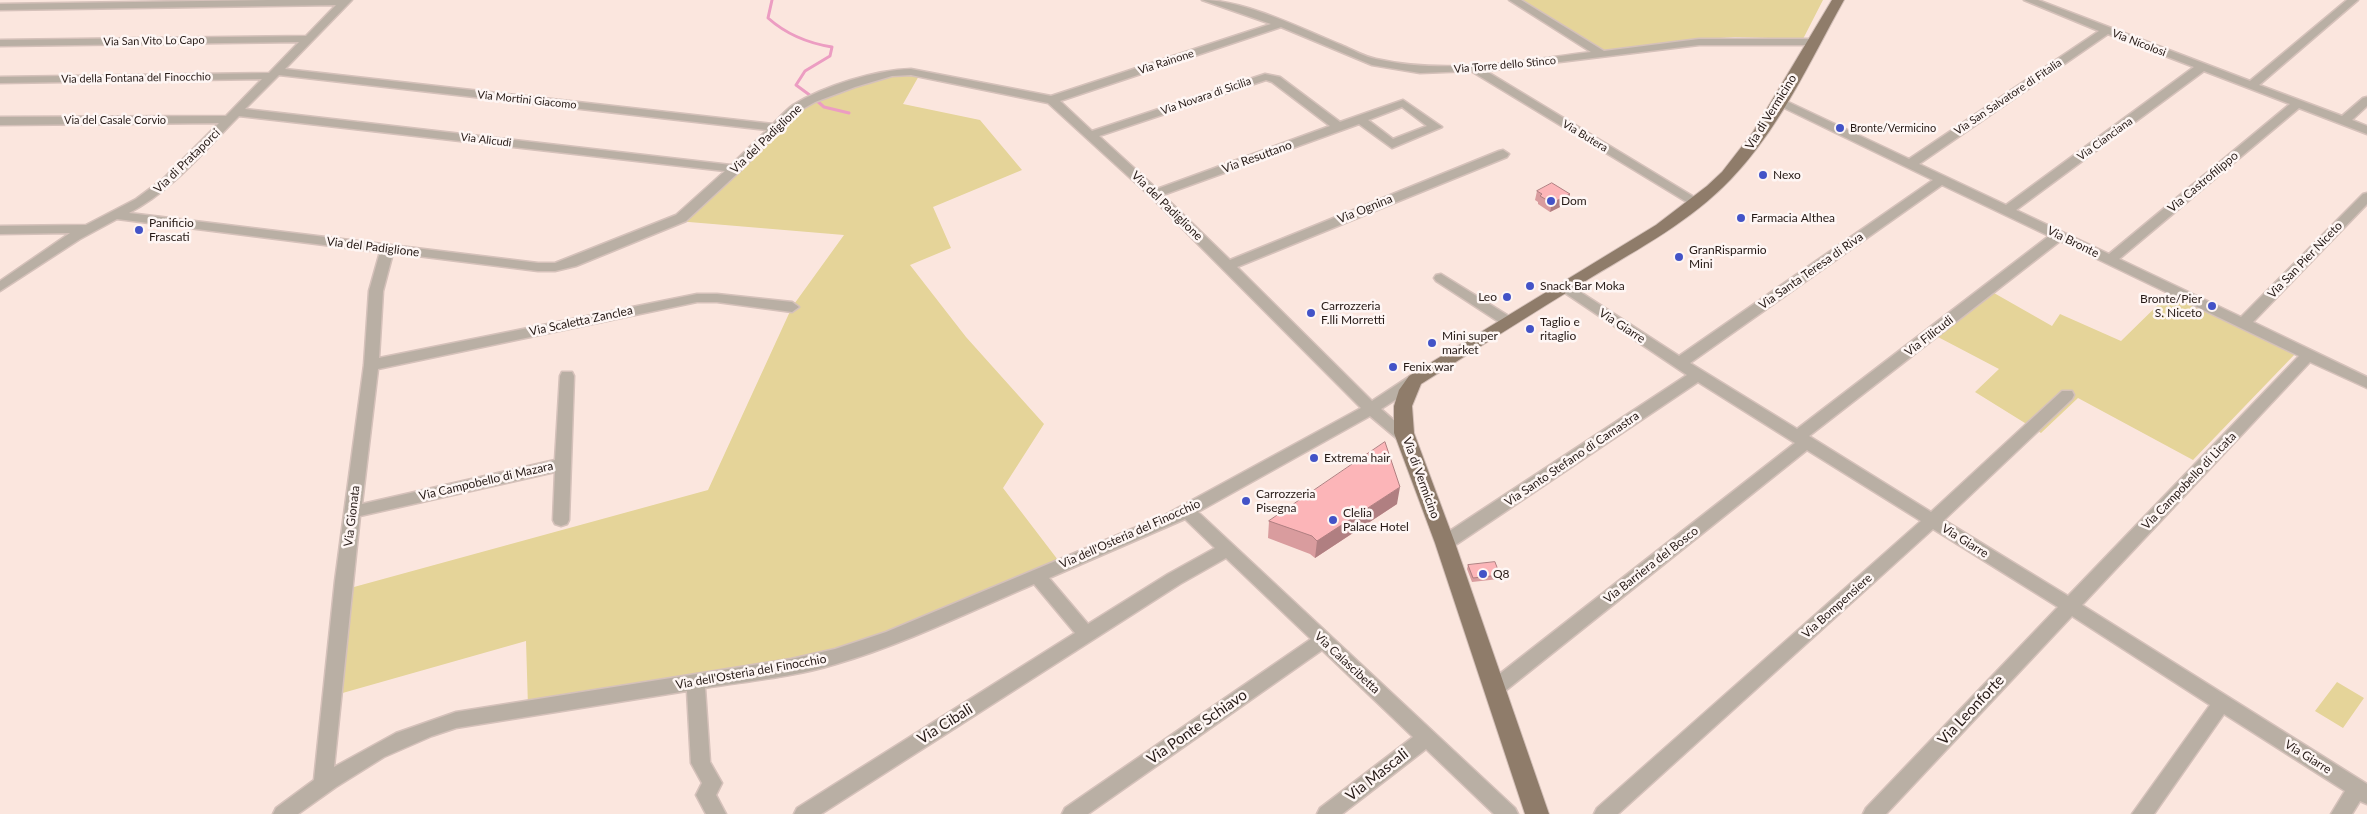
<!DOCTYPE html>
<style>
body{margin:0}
canvas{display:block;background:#fbe6de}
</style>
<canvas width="2367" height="814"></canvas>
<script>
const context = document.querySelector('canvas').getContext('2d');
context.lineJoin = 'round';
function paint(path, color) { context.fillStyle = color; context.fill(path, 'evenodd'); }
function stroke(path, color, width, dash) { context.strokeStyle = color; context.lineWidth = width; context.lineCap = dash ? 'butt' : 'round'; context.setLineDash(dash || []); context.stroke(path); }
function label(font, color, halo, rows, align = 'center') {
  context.font = font + ' Lato,sans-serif'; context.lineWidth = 5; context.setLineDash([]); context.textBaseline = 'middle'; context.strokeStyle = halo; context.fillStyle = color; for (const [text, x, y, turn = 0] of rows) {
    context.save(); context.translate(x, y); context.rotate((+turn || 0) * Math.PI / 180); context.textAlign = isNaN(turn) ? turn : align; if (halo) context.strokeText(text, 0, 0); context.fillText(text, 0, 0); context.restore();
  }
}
paint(new Path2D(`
 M1515,0H1823L1803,39L1735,37L1676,41L1601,52Z
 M888,74H920L903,104L980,120L1022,170L933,207L951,248L910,265L966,337L1044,424L1003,488L1061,564L859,649L528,707L526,641L332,696L343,590L708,490L792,307L844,235L677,221L795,109Z
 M1994,293L2052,326L2060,314L2121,341L2168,295L2296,353L2193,460L2078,398L2041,433L1975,392L1999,369L1938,337Z
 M2337,682L2364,698L2343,728L2315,711Z`), '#e5d499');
stroke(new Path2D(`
 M772,0L768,18C787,35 807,43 832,47L830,56L805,71L796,85L811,96
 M816,100L824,107L849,113`), '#ec9dc2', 3);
const minor = new Path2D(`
 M269,0H352L285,69L773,124C779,118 786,110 793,105C824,86 875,70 911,69L1051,96L1271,24L1202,0C1245,0 1302,29 1341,45C1353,50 1365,57 1376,59C1446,75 1521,61 1591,52L1509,0H1521L1604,51L1699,39H1813L1818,42L1813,45H1699L1486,71L1699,200L1701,203L1699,206L1695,207L1471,71L1420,73L1372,65L1281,27L1060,101L1092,131L1265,74L1280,77L1340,122L1403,100L1442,127L1392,148L1359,124L1163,195L1230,260L1499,151L1503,150L1509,154L1507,157L1237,267L1372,401L1410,376H1420L1422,380L1420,384L1381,409L1414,438L1411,442H1401L1370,416L1198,512L1515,808L1518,814H1494L1426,749L1342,814H1317L1320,808L1413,737L1322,650L1088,814H1062L1065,808L1311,639L1226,558L1180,584L821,814H794L797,808L1075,633L1034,584C969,612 904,644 836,664C794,677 748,681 705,688L710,762L722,783L716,795L726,814H706L696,795L702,783L691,763L687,691L456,728L432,736L384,757L336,787L298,814H273L276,808L314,780L335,581L364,365L369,291L380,252L117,219L80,239L0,291V281L70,233L0,234V226L86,225L136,199L163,179L219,123L0,125V117L226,116L262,79L0,83V77L269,73L299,42L0,46V40L306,36L336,5L0,10V4ZM279,75L767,130L731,165L245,109ZM911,75L1048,103L1151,197L1361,408L1163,516L886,632L835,649L791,659L456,712L396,733L334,767L360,516L555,472L553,520L555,524L561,526L567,524L569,520L574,376L572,372H562L560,376L555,460L362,504L378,369L697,302H717L792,312L799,307L792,302L717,294H697L379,358L383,291L393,253L538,271H555L576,266L686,221L739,172L799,111L815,102L855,87L892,76ZM1266,80L1272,82L1330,126L1157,189L1099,136ZM1402,107L1427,126L1393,139L1368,120ZM239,116L725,171L676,215L555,263H538L129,213C173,190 205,150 239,116ZM1185,519L1215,548L1168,574L1088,624L1049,578Z
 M2024,0H2038L2250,81L2347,0H2358L2259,85L2342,116L2363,98L2367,97V106L2352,120L2367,126V134L2299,108L2119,259L2241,317L2363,194L2367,193V204L2253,322L2367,377V388L2310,362L2082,605L2367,784V804L2360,801L2352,814H2331L2345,791L2224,714L2154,814H2132L2210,705L2072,616L1886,814H1863L1866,808L2058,607L1933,529L1618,814H1594L1597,808L1921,521L1807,450L1500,695L1494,697L1488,695L1485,689L1488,683L1795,443L1698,382L1451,548L1445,549L1439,548L1437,543L1439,538L1687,375L1556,287L1558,284H1568L1679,356L1933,180L1776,104L1774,102L1776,100H1784L1909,159L2099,31ZM2108,34L2194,67L2006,205L1919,164ZM2204,71L2290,104L2109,254L2016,210ZM1942,185L2049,236L1797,429L1690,363ZM2060,241L2299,356L2068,596L1944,520L2072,399L2074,395L2072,391H2062L1931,512L1809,436Z
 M1441,274L1512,318L1514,321L1512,324H1502L1436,281L1434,278L1436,275Z`);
const major = new Path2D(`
 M1832,0H1844C1810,61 1780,128 1731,179C1691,221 1640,248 1592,277C1534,312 1478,348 1421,384L1412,406L1414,433L1455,543L1549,814H1525L1435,543L1394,433V406L1399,390L1409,376L1656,225L1707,186L1722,172L1753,132Z`);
stroke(minor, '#d5c1ba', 3);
stroke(major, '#d5c1ba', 2);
paint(minor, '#b9afa4');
paint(major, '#8f7c6a');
paint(new Path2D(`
 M1537,191L1570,194L1568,203L1550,212L1538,204V202L1535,200Z
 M1397,504L1315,558L1310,554L1268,538L1269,521Z
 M1468,565L1500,575L1499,579L1472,582L1467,569Z`), '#d99c9e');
paint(new Path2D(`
 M1570,194L1568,203L1550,212L1552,203Z
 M1400,487L1397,504L1315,558L1317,541Z`), '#b07f81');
const building = new Path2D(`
 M1552,183L1570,194L1552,203L1540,196L1542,194L1537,191Z
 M1385,442L1400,487L1317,541L1312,536L1269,521Z
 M1495,562L1500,575L1473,578L1468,565Z`);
paint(building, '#fcb5b8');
stroke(building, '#b07f81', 1);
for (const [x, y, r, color] of [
 [1840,128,5,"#4353c7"],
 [1763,175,5,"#4353c7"],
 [1551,201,5,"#4353c7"],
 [1741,218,5,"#4353c7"],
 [139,230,5,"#4353c7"],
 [1679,257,5,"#4353c7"],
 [1530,286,5,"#4353c7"],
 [1507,297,5,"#4353c7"],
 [2212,306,5,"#4353c7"],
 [1311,313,5,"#4353c7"],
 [1530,329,5,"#4353c7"],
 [1432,343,5,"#4353c7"],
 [1393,367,5,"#4353c7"],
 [1314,458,5,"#4353c7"],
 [1246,501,5,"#4353c7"],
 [1333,520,5,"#4353c7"],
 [1483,574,5,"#4353c7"]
]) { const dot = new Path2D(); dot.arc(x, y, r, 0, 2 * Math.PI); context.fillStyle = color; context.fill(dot); stroke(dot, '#fef6f4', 2); }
label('11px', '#261a16', '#fef6f4', [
 ["Via San Vito Lo Capo",154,41,-1],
 ["Via Nicolosi",2139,43,21],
 ["Via Rainone",1166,62,-18],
 ["Via Torre dello Stinco",1505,65,-5],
 ["Via della Fontana del Finocchio",136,78,-1],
 ["Via Novara di Sicilia",1206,96,-19],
 ["Via San Salvatore di Fitalia",2008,97,-34],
 ["Via Mortini Giacomo",527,100,6],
 ["Via del Casale Corvio",115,120],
 ["Via Butera",1585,136,31],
 ["Via Cianciana",2105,139,-36],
 ["Via Alicudi",486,140,7]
]);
label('11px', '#261a16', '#fef6f4', [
 ["Bronte/Vermicino",1850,128]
], 'left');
label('12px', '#261a16', '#fef6f4', [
 ["Via di Vermicino",1771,112,-58],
 ["Via del Padiglione",766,139,-44],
 ["Via Resuttano",1257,157,-20],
 ["Via di Prataporci",187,161,-44],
 ["Via Castrofilippo",2203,182,-40],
 ["Via del Padiglione",1167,206,44],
 ["Via Ognina",1365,209,-22],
 ["Via Bronte",2073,242,26],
 ["Via del Padiglione",373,247,7],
 ["Via San Pier Niceto",2305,260,-46],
 ["Via Santa Teresa di Riva",1811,271,-35],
 ["Via Scaletta Zanclea",581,321,-12],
 ["Via Giarre",1622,326,33],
 ["Via Filicudi",1929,336,-38],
 ["Via Santo Stefano di Camastra",1572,459,-34],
 ["Via di Vermicino",1421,478,70],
 ["Via Campobello di Mazara",486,481,-13],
 ["Via Campobello di Licata",2189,481,-46],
 ["Via Gionata",352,516,-83],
 ["Via dell'Osteria del Finocchio",1130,534,-24],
 ["Via Giarre",1965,541,32],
 ["Via Barriera del Bosco",1651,565,-38],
 ["Via Bompensiere",1837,606,-42],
 ["Via Calascibetta",1347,663,43],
 ["Via dell'Osteria del Finocchio",751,672,-10],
 ["Via Giarre",2308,757,32]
]);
label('12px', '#261a16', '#fef6f4', [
 ["Nexo",1773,175],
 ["Dom",1561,201],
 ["Farmacia Althea",1751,218],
 ["Panificio",149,223],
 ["Frascati",149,237],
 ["GranRisparmio",1689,250],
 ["Mini",1689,264],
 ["Snack Bar Moka",1540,286],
 ["Leo",1497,297,"right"],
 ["Bronte/Pier",2202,299,"right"],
 ["S. Niceto",2202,313,"right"],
 ["Carrozzeria",1321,306],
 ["F.lli Morretti",1321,320],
 ["Taglio e",1540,322],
 ["ritaglio",1540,336],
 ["Mini super",1442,336],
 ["market",1442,350],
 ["Fenix war",1403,367],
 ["Extrema hair",1324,458],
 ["Carrozzeria",1256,494],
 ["Pisegna",1256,508],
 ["Clelia",1343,513],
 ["Palace Hotel",1343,527],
 ["Q8",1493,574]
], 'left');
label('15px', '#261a16', '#fef6f4', [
 ["Via Leonforte",1971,710,-47],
 ["Via Cibali",945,724,-32],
 ["Via Ponte Schiavo",1197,727,-35],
 ["Via Mascali",1377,775,-38]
]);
</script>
